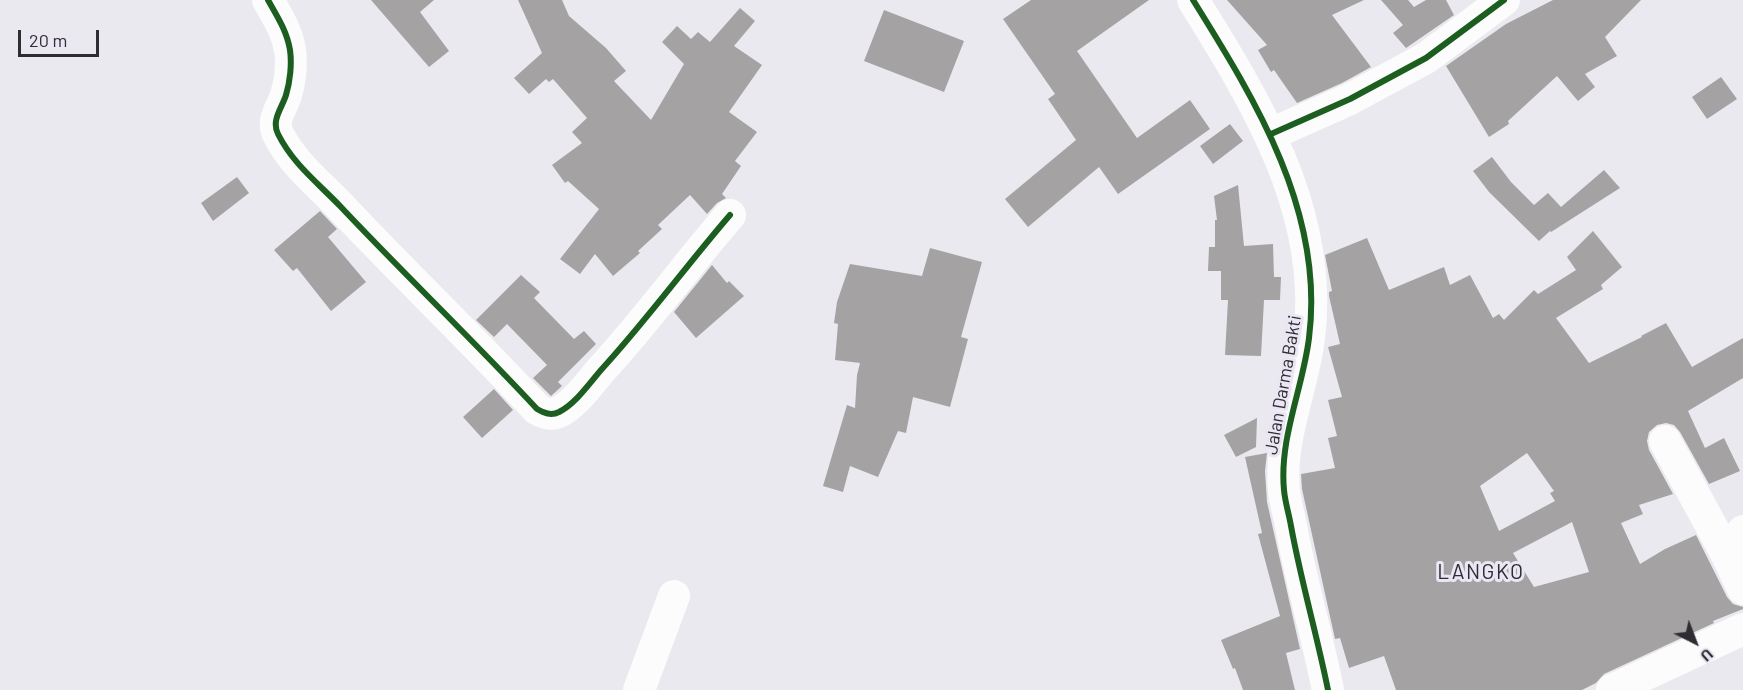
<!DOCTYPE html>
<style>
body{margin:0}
#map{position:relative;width:1743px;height:690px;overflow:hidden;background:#ebe9f0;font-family:Barlow,sans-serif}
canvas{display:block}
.north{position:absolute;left:1665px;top:612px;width:60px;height:60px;-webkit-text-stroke:4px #eae6f3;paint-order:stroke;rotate:138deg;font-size:16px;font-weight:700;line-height:24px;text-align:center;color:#2e2d32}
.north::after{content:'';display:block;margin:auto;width:21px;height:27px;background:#2e2d32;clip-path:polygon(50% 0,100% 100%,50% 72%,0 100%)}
.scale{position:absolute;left:18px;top:30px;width:81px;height:27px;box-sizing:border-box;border:3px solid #2e2d32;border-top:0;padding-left:8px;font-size:18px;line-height:21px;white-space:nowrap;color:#2e2d32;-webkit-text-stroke:4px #eae6f3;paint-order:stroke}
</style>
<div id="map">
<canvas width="1743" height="690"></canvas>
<div class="north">U</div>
<div class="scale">20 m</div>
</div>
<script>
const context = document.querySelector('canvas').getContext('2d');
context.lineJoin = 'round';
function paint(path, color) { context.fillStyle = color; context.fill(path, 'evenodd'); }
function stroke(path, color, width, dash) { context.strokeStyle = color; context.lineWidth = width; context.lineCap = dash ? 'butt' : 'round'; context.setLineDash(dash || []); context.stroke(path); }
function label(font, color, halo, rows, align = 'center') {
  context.font = font + ' Barlow,sans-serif'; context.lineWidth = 6; context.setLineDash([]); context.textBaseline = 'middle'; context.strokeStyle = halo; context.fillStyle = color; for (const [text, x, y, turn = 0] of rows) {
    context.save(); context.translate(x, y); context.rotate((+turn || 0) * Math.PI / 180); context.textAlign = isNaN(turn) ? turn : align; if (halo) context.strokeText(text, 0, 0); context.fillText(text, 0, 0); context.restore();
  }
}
paint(new Path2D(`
 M371,0H434L420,12L449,51L429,67Z
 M518,0H562L569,16L606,48L626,71L614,81L651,120L684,64L662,42L677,26L691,39L698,32L710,42L740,8L755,21L734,46L762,65L729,112L757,132L735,161L741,166L722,194L726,198L717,203L707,214L690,195L658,225L662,229L638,251L640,253L613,276L595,254L580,274L560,259L599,209L568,181L565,183L552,165L582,143L572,132L587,118L553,79L549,82L546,79L529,94L514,78L542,53Z
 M1031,0H1149L1077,51L1137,138L1190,100L1210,129L1118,194L1099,167L1028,227L1005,199L1076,140L1048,99L1055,94L1003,19Z
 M1227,0H1364L1332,15L1371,67L1342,83L1297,103L1274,70L1271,72L1258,50L1267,45Z
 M1381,0H1408L1414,7L1426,0H1446L1454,15L1406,48L1393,33L1403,25Z
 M1553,0H1641L1605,37L1617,56L1585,74L1595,87L1578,101L1557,76L1508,121L1509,124L1489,137L1446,66L1506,24Z
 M884,10L964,41L944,92L864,61Z
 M1721,77L1737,99L1707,119L1692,97Z
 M1230,124L1243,141L1213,164L1200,146Z
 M1492,157L1511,182L1534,205L1548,193L1561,207L1604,170L1620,188L1551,232L1550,231L1539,241L1489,192L1473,171Z
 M237,177L249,193L213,221L201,203Z
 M1238,185L1244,246L1273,244L1274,277H1281L1280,300H1264L1261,356L1225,355L1228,300H1221V271H1208L1209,247H1215V220H1217L1214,196Z
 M320,211L337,229L328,237L366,282L331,311L297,268L293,271L274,250Z
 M1593,231L1622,267L1601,285L1603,289L1556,318L1589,363L1642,337L1641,336L1666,323L1692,367L1743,338V378L1688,411L1705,448L1724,438L1740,471L1709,484L1680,432L1674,425L1666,423L1657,425L1649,432L1647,441L1649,450L1673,494L1639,505L1643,514L1621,523L1640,564L1665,549L1696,535L1727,597L1733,604L1743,607V609L1713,621L1714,623L1604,674L1596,683L1582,690H1396L1384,656L1349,668L1340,638L1335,639L1302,489L1301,474L1335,468L1328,438L1337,436L1328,400L1342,397L1328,347L1340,344L1329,296V292L1332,291L1325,255L1367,238L1389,290L1444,267L1450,285L1470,275L1493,318L1499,314L1504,320L1534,290L1538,294L1576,270L1567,257ZM1527,453L1554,491L1550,493L1555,501L1499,531L1480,486ZM1572,522L1589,572L1534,587L1513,553Z
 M930,248L982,262L961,337L968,339L950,407L913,397L906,433L898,431L878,477L850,466L843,492L823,486L847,405L855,408L857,375L860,363L835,360L838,324L834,323L837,302L850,264L922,276Z
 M712,265L727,283L729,281L744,296L696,338L674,312Z
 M521,275L540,292L534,298L574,339L584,331L596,344L558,382L562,386L551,396L533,378L547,365L507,324L494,337L476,320Z
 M494,389L513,410L482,438L463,417Z
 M1257,418L1256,447L1236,457L1224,435Z
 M1267,453L1265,471L1267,502L1300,649L1286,653L1295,690H1243L1235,668L1233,669L1221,640L1280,616L1258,534L1262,533L1245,457Z`), '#a5a2a4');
stroke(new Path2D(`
 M268,0C277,16 287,31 290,50C292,64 290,82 286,95C282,108 271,120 278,134C293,164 318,183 340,206C405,275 473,340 537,409C544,413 551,416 559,412C576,403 588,385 601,370C646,321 686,266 730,215
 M1193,0C1256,101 1325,213 1309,338C1303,388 1279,438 1284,490C1285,502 1289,514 1291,526C1301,581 1317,635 1328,690
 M1271,134L1350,99L1426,58L1504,0
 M1665,441L1726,553L1743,589
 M1726,553L1743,531
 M639,690L674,596
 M1612,690L1743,629`), '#fcfcfd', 32);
stroke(new Path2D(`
 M268,0C277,16 287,31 290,50C292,64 290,82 286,95C282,108 271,120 278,134C293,164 318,183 340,206C405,275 473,340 537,409C544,413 551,416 559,412C576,403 588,385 601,370C646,321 686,266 730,215
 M1193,0C1256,101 1325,213 1309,338C1303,388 1279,438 1284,490C1285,502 1289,514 1291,526C1301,581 1317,635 1328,690
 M1271,134L1350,99L1426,58L1504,0`), '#1b5e20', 6);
label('18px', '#2e2d32', '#eae6f3', [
 ["Jalan Darma Bakti",1283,385,-80]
]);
context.letterSpacing = '1.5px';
label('21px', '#2e2d32', '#eae6f3', [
 ["LANGKO",1481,572]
]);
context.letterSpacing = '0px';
</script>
